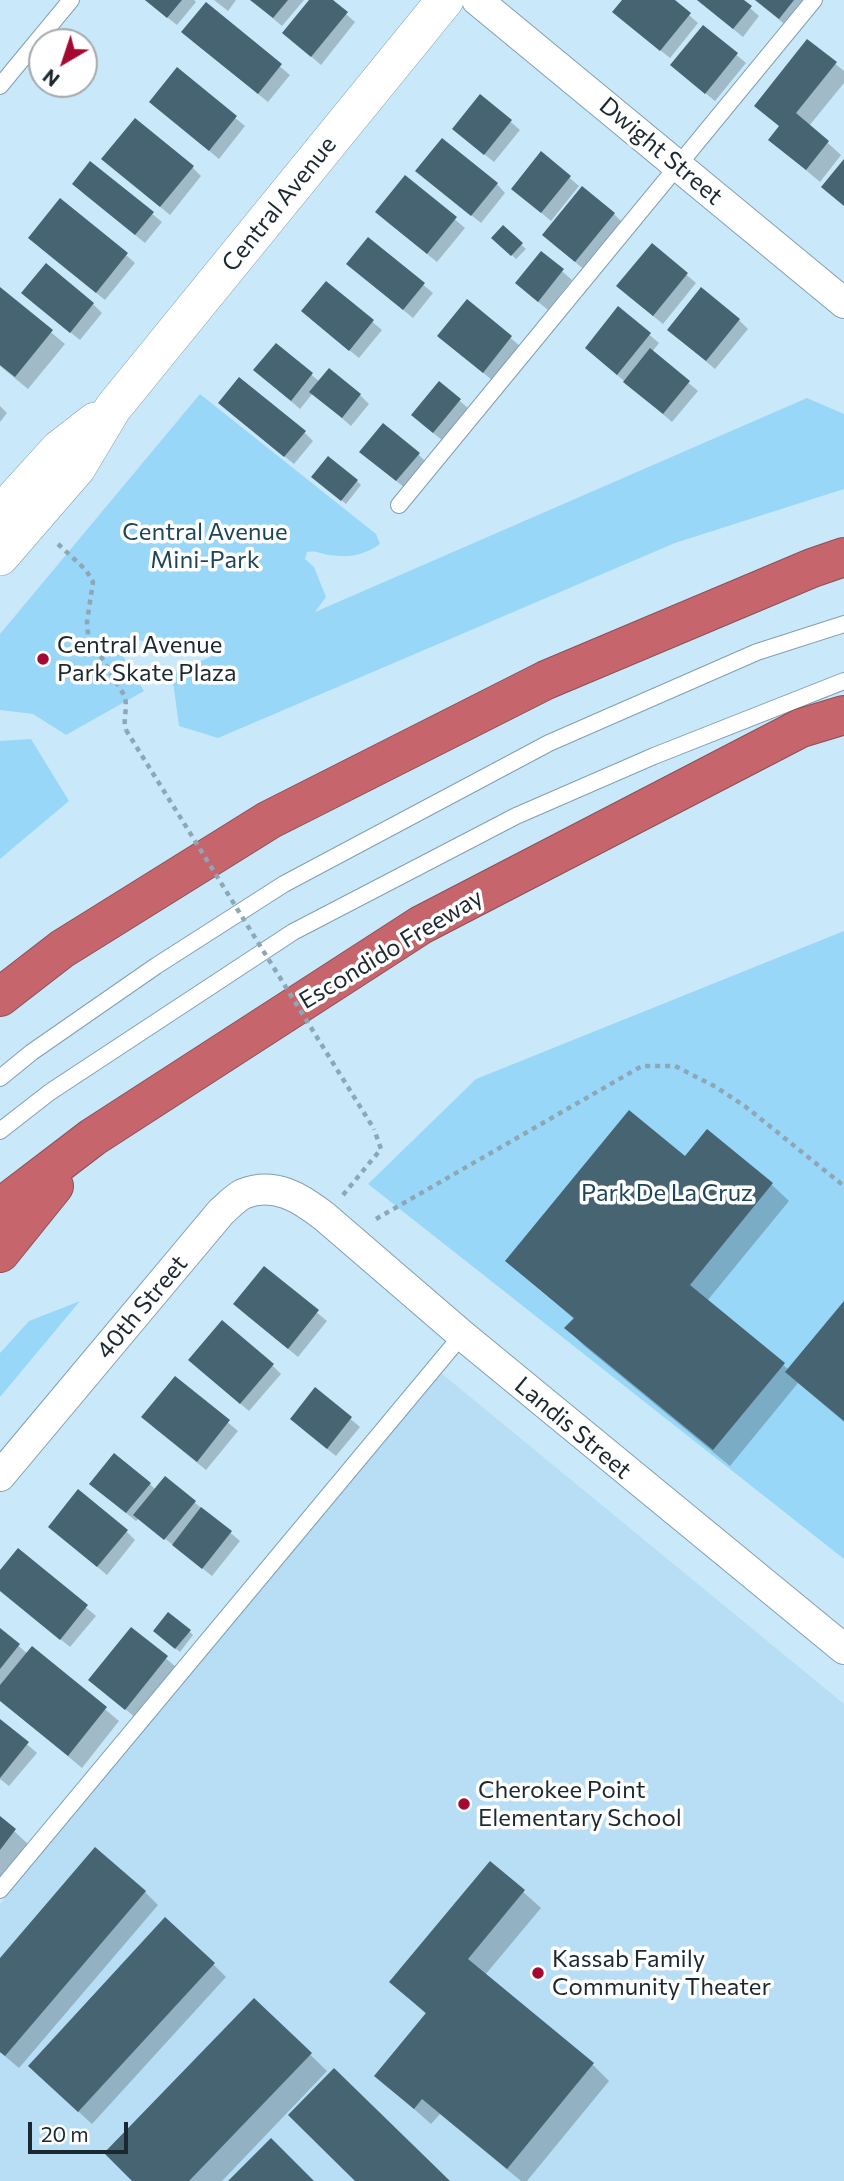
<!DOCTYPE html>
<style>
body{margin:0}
#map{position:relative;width:844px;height:2181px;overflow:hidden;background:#c9e9fb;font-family:Commissioner,sans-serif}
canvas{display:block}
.north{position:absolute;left:28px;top:28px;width:70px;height:70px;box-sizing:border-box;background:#fff;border:2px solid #a4a9ac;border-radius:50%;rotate:219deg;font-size:19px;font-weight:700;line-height:28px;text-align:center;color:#1c282f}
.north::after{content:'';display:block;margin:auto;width:24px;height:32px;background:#a50931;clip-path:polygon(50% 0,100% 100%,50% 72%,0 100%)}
.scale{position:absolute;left:28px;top:2122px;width:100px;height:32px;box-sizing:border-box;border:4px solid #1c282f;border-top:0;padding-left:9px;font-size:21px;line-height:24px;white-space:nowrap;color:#1c282f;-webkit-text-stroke:5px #fff;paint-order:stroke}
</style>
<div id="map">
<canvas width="844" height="2181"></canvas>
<div class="north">N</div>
<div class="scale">20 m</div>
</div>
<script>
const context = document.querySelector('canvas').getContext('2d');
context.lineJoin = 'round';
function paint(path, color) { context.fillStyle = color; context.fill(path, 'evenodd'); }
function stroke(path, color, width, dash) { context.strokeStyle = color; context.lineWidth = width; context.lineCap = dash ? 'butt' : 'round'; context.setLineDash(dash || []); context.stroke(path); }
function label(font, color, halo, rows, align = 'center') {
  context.font = font + ' Commissioner,sans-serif'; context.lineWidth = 7; context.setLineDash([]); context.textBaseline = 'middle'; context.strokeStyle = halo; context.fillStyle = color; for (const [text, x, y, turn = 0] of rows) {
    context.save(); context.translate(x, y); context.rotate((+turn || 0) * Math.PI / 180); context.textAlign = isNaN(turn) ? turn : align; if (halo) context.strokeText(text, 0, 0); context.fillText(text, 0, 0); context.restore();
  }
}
paint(new Path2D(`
 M441,1373L844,1704V2181H0V1904Z`), '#b7def4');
paint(new Path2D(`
 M200,394L376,534L380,544C364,555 350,558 330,555C321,554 316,550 307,552L305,559L314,567L326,597L315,612L807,398L844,414V489L675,543L218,738L179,726L172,674L221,652L159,645L139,640L120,651L144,691L66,735L33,714L0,710V634Z
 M31,739L69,801L0,859V741Z
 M844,931V1559L368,1184L476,1079Z
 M80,1301L0,1397V1353L29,1321Z`), '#99d7f8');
paint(new Path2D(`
 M145,0H194L196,2L177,25Z
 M214,0H236L228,11Z
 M251,0H304L282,26Z
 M311,0H330L355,22L321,65L284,33Z
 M624,0H672L698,23L670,58L624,21Z
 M697,0H741L759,16L743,37Z
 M755,0H803L811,8L793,31Z
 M206,5L290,75L268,102L192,41Z
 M704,27L746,63L715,101L682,74Z
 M808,41L844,71V83L809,126L841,155L820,182L770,140L780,127L756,106Z
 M177,70L245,126L219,159L151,102Z
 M481,96L520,130L494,162L463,137Z
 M542,154L579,186L551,221L513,189Z
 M103,159L192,167L201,176L170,215Z
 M91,163L162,222L145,243L83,193Z
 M405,177L465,228L437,262L386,221Z
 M426,179L497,184L505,193L481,223Z
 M614,214L623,223L585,270L553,244Z
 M503,228L526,249L516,259L494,238Z
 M368,239L433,293L413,318L357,272Z
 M652,245L696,283L663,324L627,295Z
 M39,247L126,255L135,263L105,300Z
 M541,253L572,280L548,310L526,292Z
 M326,283L382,330L359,358L312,320Z
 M0,290L65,344L28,389L0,366Z
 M467,301L520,346L492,380L448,344Z
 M32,302L93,304L102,313L80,340Z
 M619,309L659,343L652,352L698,391L672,422L596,357Z
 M739,320L748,329L715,369L678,338Z
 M276,345L320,382L360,395L369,404L351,426L313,393L300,409L255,370Z
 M439,383L469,409L443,441L422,424Z
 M0,406L7,413L0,422Z
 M229,412L304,432L313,441L294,464Z
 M418,454L427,463L406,489L371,460Z
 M318,481H357L361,485L346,504Z
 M707,1131L772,1185L789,1201L707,1301L789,1370L844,1303V1422L798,1383L730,1466L583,1345L567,1328L574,1319L507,1261L686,1158Z
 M264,1268L327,1321L298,1357L244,1313Z
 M272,1365L281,1374L249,1411L199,1369Z
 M175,1378L238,1431L206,1470L152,1426Z
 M316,1390L360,1427L336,1456L301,1428Z
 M150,1484L156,1490L194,1502L240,1541L212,1576L139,1518L136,1521L100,1492Z
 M50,1527L126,1531L135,1540L107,1575Z
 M18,1550L96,1616L70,1647L0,1590V1572Z
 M131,1629L176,1667L135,1717L99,1688Z
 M0,1630L28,1654L32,1648L119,1721L82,1768L0,1700Z
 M189,1631L193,1635L180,1652L159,1635Z
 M0,1721L37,1753L9,1786L0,1779Z
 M0,1818L28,1844L0,1879Z
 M491,1863L541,1908L485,1975L593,2065L609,2081L527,2181H521L440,2114L431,2124L377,2076L427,2015L392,1982Z
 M145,1892L158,1905L19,2068L0,2052V1961Z
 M213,1964L226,1977L92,2124L43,2079Z
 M254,2000L327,2071L222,2181H134Z`), '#0003');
paint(new Path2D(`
 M145,0H182L167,18Z
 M250,0H288L273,18Z
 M309,0H333L348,12L311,57L282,33Z
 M622,0H675L691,13L660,51L612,12Z
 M697,0H744L752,6L733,29Z
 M755,0H794L779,19Z
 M206,2L282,64L258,94L181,32Z
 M703,25L738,53L705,94L670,65Z
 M807,39L837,62L796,113L829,141L806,170L768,140L779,126L754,106Z
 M177,67L237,116L209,151L149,102Z
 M480,94L512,120L484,155L452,129Z
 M135,118L194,166L160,207L101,159Z
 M442,138L498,183L471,216L415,171Z
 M541,151L571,176L541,213L511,189Z
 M844,159V206L821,187Z
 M90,161L154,212L135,235L72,184Z
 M405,175L457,217L427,254L375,212Z
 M582,186L615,213L575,262L542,235Z
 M60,198L128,253L96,293L28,238Z
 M503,225L523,243L511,256L491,238Z
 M368,237L425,283L403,310L346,264Z
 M652,243L688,273L653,316L616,286Z
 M541,251L564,269L538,302L515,283Z
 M46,263L94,303L70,333L21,293Z
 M326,281L374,320L349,351L301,311Z
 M0,287L53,330L15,377L0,365Z
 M701,287L740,319L706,361L667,330Z
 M467,299L512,336L483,373L437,336Z
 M618,306L651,333L617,375L585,348Z
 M276,343L313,373L291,401L253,370Z
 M650,348L690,381L663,414L623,382Z
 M329,368L361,394L342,418L309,392Z
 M239,377L306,431L284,457L218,403Z
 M439,381L461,399L433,433L411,415Z
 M383,423L420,453L396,481L359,452Z
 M328,456L358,480L341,501L311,477Z
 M629,1110L685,1156L707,1129L773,1183L690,1285L785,1363L713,1450L564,1328L574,1318L505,1261Z
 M264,1266L319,1310L288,1349L233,1304Z
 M844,1301V1421L785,1372Z
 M222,1320L274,1364L240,1404L188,1360Z
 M175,1376L230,1420L197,1462L141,1417Z
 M315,1387L352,1417L327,1449L290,1419Z
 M114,1453L151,1483L126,1513L89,1484Z
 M165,1476L196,1501L164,1540L133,1515Z
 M78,1489L128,1530L97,1567L48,1527Z
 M201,1507L232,1531L202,1569L172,1545Z
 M18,1548L88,1605L60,1640L0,1591V1570Z
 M168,1612L191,1630L175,1649L153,1631Z
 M131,1627L168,1656L125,1710L88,1680Z
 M0,1628L20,1644L0,1669Z
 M32,1646L107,1707L68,1756L0,1701V1685Z
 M0,1719L29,1742L0,1778Z
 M0,1816L16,1829L0,1850Z
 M95,1847L146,1891L5,2056L0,2052V1958Z
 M490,1861L525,1890L468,1959L594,2063L507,2169L422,2099L414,2109L374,2076L426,2013L389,1982Z
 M165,1917L215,1963L78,2112L28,2066Z
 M254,1998L312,2053L189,2181H132L104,2153Z
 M334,2068L450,2181H355L288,2115Z
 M271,2138L314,2181H228Z`), '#476473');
const service = new Path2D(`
 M0,86L71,0
 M399,505L814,0
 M0,1078L32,1052L156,966L284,884L549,743L757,652L844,624
 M0,1131L50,1092L293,932L516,816L654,756L844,681
 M0,1890L462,1335`);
const minor = new Path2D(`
 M477,0L844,303
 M0,1476L221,1212C228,1206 235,1198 243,1194C274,1181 301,1198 325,1217L462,1335L844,1649`);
const tertiary = new Path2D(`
 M0,514L59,449L95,421
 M0,557L77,468L113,408L445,0`);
const motorway = new Path2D(`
 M0,997L62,949L269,820L546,680L812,568L844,557
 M0,1208L93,1137L421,925L801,728L844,715
 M0,1253L54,1186`);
stroke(service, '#819fb0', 18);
stroke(minor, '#819fb0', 32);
stroke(tertiary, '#819fb0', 38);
stroke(motorway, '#8b5057', 40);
stroke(new Path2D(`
 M58,544L86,570L93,582L87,622L88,635L124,695C129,708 122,718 126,730
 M343,1195L381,1149L374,1129
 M376,1219L642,1066H675L716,1087L746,1107L844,1186`), '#8ea7b6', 4.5, [5, 5]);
stroke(service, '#fff', 16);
stroke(minor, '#fff', 30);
stroke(tertiary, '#fff', 37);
stroke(motorway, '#c7656c', 38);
stroke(new Path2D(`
 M126,730L374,1129`), '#8ea7b6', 4.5, [5, 5]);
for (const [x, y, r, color] of [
 [43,659,7,"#a50931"],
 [464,1804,7,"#a50931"],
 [538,1973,7,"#a50931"]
]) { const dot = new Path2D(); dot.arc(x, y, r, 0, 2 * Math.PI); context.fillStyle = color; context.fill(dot); stroke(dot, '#fff', 2.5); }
label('24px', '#1c282f', '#fff', [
 ["Dwight Street",661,151,40],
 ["Central Avenue",279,204,-51],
 ["Escondido Freeway",391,949,-31],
 ["40th Street",142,1307,-50],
 ["Landis Street",573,1428,40]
]);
label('24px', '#1c4559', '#fff', [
 ["Central Avenue",205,532],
 ["Mini-Park",205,560],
 ["Park De La Cruz",667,1193]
]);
label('24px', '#1c282f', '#fff', [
 ["Central Avenue",57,645],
 ["Park Skate Plaza",57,673],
 ["Cherokee Point",478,1790],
 ["Elementary School",478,1818],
 ["Kassab Family",552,1959],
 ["Community Theater",552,1987]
], 'left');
</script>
